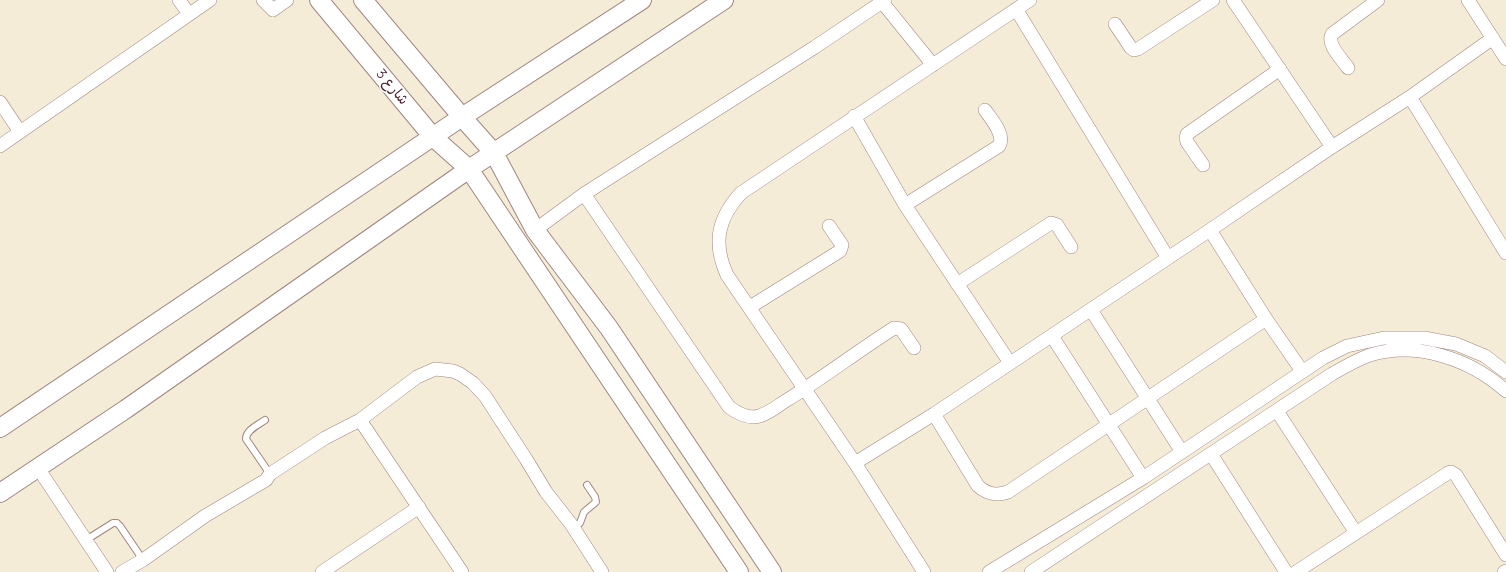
<!DOCTYPE html>
<meta charset="utf-8">
<style>
body{margin:0}
canvas{display:block;background:#f4ecd7}
</style>
<canvas width="1506" height="572"></canvas>
<script>
const context = document.querySelector('canvas').getContext('2d');
context.lineJoin = 'round';
function stroke(path, color, width, dash) { context.strokeStyle = color; context.lineWidth = width; context.lineCap = dash ? 'butt' : 'round'; context.setLineDash(dash || []); context.stroke(path); }
function label(font, color, halo, rows, align = 'center') {
  context.font = font + ' Delius,"Playpen Sans Arabic",sans-serif'; context.lineWidth = 3; context.setLineDash([]); context.textBaseline = 'middle'; context.strokeStyle = halo; context.fillStyle = color; for (const [text, x, y, turn = 0] of rows) {
    context.save(); context.translate(x, y); context.rotate((+turn || 0) * Math.PI / 180); context.textAlign = isNaN(turn) ? turn : align; if (halo) context.strokeText(text, 0, 0); context.fillText(text, 0, 0); context.restore();
  }
}
const lane = new Path2D(`
 M265,420C258,425 246,430 246,439L270,474
 M572,524L576,526L580,523L584,512L596,502L595,497L587,485
 M86,540L113,523H117L120,526L143,560`);
const street = new Path2D(`
 M179,0L189,14
 M263,0L273,10L287,0
 M1233,0L1332,147
 M1468,0L1506,59
 M882,2L933,65
 M1016,9L1168,258
 M1115,24L1131,48L1134,50L1138,49L1213,0
 M1348,68C1342,59 1326,44 1332,34L1378,0
 M1410,97L1506,253
 M0,102L20,132
 M854,116L905,205L1010,363
 M0,146L210,0
 M1203,165L1187,142L1186,138L1187,134L1280,69
 M584,194L729,407C737,413 744,417 754,417C766,416 777,406 787,400C824,377 858,351 894,328L901,329L914,348
 M905,205L999,146C1006,135 991,119 985,110
 M535,230L584,194L815,47L885,0
 M1210,230L1266,319L1302,371
 M957,284L1051,223L1057,225L1071,247
 M750,307L840,251L842,245L829,226
 M1091,310L1182,452
 M1052,336L1143,478
 M1277,411L1356,533
 M934,414L978,486C987,494 996,496 1008,492L1266,319
 M360,420L462,572
 M1211,454L1286,572
 M855,463L934,414L1210,230L1332,147L1410,97L1493,38
 M38,468L107,572
 M122,572L143,560L205,516L266,480L270,474L325,438L360,420L417,377L435,369L453,371L460,374L473,383L485,396L526,459L546,492L571,524L602,572
 M322,572L419,507
 M924,572L855,463L727,275C713,244 717,219 741,193L1030,0
 M989,572L1143,478L1323,358L1347,346L1384,338H1424L1456,344L1485,356L1506,372
 M1031,572L1332,374C1344,367 1356,360 1370,355C1417,341 1470,359 1506,391
 M1296,572L1448,473L1451,472L1456,475L1506,555
 M1504,572L1506,571`);
const secondary = new Path2D(`
 M319,0L433,137L469,169L739,572
 M363,0L462,117L494,153L535,230L609,328L772,572
 M0,428L462,117L642,0
 M0,493L126,409L469,169L724,0`);
stroke(lane, '#9f8681', 8);
stroke(street, '#9f8681', 14);
stroke(secondary, '#9f8681', 20);
stroke(lane, '#fff', 6);
stroke(street, '#fff', 13);
stroke(secondary, '#fff', 18);
label('14px', '#4a1f2b', '#fff', [
 ["شارع 3",392,87,50]
]);
</script>
